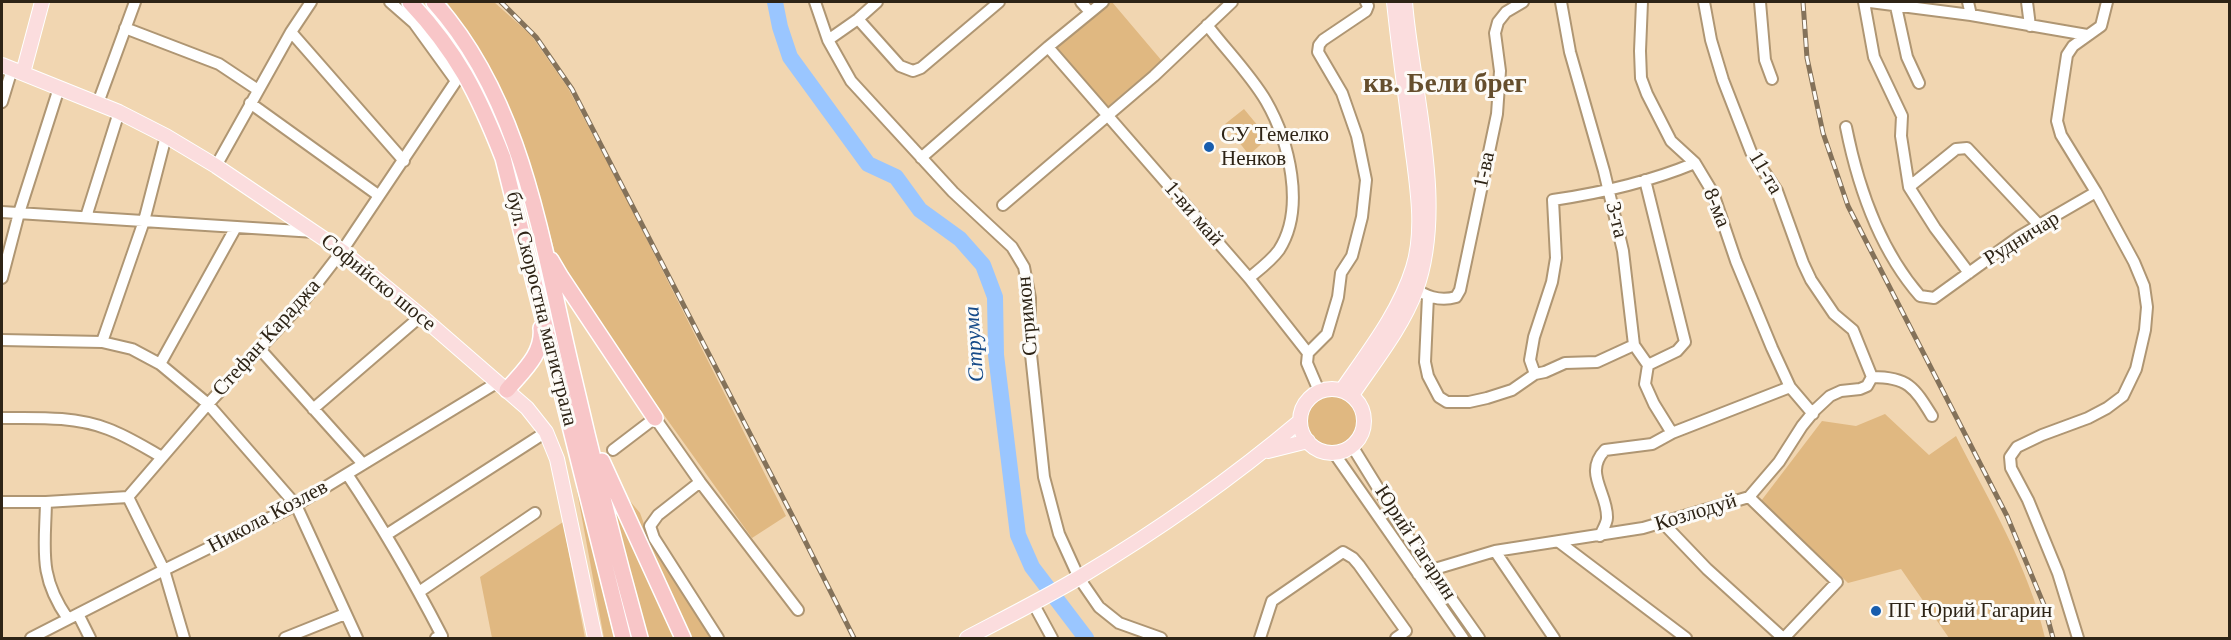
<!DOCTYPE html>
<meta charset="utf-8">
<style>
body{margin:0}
#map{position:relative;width:2231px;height:640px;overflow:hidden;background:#f1d6b1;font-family:"Times New Roman",serif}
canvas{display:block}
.frame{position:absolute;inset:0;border:3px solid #2e2416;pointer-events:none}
</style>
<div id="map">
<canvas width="2231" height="640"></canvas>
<div class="frame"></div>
</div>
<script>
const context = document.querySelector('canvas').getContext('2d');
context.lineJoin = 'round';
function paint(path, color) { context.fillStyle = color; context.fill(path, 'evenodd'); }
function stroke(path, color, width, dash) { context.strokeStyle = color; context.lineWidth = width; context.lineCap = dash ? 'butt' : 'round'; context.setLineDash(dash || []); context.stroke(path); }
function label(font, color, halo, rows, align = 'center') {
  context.font = font + ' "Times New Roman",serif'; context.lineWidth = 6; context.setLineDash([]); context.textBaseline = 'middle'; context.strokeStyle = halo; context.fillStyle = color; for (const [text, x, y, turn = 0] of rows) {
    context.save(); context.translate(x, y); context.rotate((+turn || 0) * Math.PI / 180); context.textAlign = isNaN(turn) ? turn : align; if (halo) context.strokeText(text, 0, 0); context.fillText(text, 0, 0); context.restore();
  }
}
paint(new Path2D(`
 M447,2H494L531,35L568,88L623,192L786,516L752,538L568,281L557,260L539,194L520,138L489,66Z
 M1108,2H1112L1162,61L1106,108L1054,47Z
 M1244,109L1268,138L1249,155L1225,124Z
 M1305 420a26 26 0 1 1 52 0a26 26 0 1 1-52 0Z
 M1885,414L1929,455L1956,436C1989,501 2029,567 2045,638H1949L1901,569L1848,583L1761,501L1822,421L1856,426Z
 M572,464L614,638H604Z
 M606,484L674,638H646Z
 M620,489L640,513L647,532L714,638H690Z
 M563,522L585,638H492L480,577Z`), '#e0b881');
stroke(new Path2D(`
 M775,2L780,27L790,57L868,164L896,177L920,210L960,239L983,265L995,297L996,355L1018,535L1032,567L1086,638`), '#9ac6ff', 16);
const minor = new Path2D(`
 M815,2L828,40L851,81L953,192L1012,247L1024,267L1030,298V345L1044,477L1059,534L1079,578L1099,607L1119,623L1161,638
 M1081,2L1090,12
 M1561,2L1570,52L1604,171L1623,251L1634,345L1648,365L1645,384L1654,404L1672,433
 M1642,2L1640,51L1641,78L1647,94L1671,141L1695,163L1713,193L1736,261L1772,348L1790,387L1813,414
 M1760,2L1765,60L1772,79
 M1864,2L1874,57L1902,116L1901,136L1909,187L1935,228L1969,273
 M1870,2L1971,15L2087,35
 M1895,2L1907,57L1919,83
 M1968,2L1971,15
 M2027,2L2030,26
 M858,19L900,66L913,71L921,68L999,2
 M1207,25C1226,50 1250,74 1266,101C1289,141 1306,208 1279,250C1271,261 1260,269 1249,278
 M125,28L219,64L258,90
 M291,32L404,161
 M828,40L858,19L877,2
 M1048,47L1249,278L1308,353L1307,363L1319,391
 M2,102L12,69
 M98,103L135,2
 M250,103L378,195
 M1846,127C1858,187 1879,249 1920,296L1934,298L2020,236L2096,192L2061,135L2057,121L2067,55L2073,46L2101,26L2107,2
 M921,158L1048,47L1103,2
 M216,166L291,32L311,2
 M1645,180L1685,342L1677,351L1648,365
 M1909,187L1956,149L1967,148L2040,226
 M1003,205L1154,76L1232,2
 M2,212L315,232
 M86,217L119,112
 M2,278L19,213L59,88
 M1411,286C1425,296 1439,302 1456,297L1460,290L1497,114L1500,71L1495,33L1498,22L1506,12L1523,2
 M1428,296L1425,362L1428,376L1439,397L1447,402H1469L1487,398L1512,390L1535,374L1545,372L1565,363L1597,362L1634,345
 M2,340L102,342L132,349L160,364L208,404L296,505L357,638
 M102,342L144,221L166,136
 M259,348L363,464
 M1308,353L1327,334L1338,297L1341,273L1352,256L1362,217L1366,180L1357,136L1342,93L1318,52L1319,45L1323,40L1366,11L1368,6L1366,2
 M160,364L236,227
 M1535,374L1530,360L1534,337L1552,282L1556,258L1553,200C1601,193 1649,182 1695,163
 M1872,377C1908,377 1914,387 1932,416
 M313,409L421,316
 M2,418C37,418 74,416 108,429C127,436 144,447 162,457
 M1352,446L1410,540L1479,638
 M613,450L655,418L700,482L798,610
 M1334,453L1463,638
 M347,474C382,526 413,580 442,636L436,638
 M700,482L658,515L650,526L654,538L718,638
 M128,497L208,404L302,303L342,251L456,81L414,23L390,2
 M128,497L164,570L184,638
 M1749,497L1837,582L1784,638
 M2,502H46L128,497
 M46,502C45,550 38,576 68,619
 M1663,523L1707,569L1783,638
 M386,535L546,432
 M1600,536C1602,531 1607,523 1607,518C1608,493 1583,473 1605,450L1652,444L1672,433L1790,387
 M1559,542L1686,638
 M1495,551L1554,638
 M1418,574L1495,551L1643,528L1749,497L1779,462L1802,426L1815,410L1830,396L1841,391L1860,389L1867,386L1872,377L1853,330L1834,314L1811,280L1803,263L1777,191L1751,152L1723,80L1711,40L1704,2
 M419,592L535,513
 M1033,603L1052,638
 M78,614L90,638
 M31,638L164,570L296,505L498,382
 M285,638L345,614
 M1260,638L1272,601L1343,552L1353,558L1359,565L1406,631L1396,638
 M2078,638L2058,573L2028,500L2011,468L2010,457L2017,447L2042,435L2088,418L2107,408L2123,396L2136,369L2145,330L2147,307L2144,286L2134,262L2096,192`);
const major = new Path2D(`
 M2,65L119,112L166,136L216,166L342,251L421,316L527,408L546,432L557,459L595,638
 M23,73L42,2
 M1300 421a32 32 0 1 1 64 0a32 32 0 1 1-64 0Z
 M1342,390C1368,352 1399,313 1413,268C1425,230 1417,185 1412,146C1406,98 1399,50 1394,2
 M1352,395C1374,362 1402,328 1416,290C1447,204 1412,91 1405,2
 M1268,451L1308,441
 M967,638C1005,618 1043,599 1080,577C1157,531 1231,479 1300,421`);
const highway = new Path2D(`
 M410,2C457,52 478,94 503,158L623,638
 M434,2C523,101 541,240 571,366C592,457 615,548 640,638
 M551,260L561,277L655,418
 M507,390C522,372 544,354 541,328
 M602,461L683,638`);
stroke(minor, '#af9673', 14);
stroke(major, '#fff', 16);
stroke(highway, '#fff', 18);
stroke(minor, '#fff', 10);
stroke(major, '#fbddde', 14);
stroke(highway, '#f8c6c8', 15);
const rail = new Path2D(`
 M501,2L536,37L572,89L795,521L854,638
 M1803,2L1807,58L1823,133L1848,206L2007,516L2044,605L2053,638`);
stroke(rail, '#84725a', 5);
stroke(rail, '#fdfbf7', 3, [9]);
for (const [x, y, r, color] of [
 [1209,147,6,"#185dad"],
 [1876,611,6,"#185dad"]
]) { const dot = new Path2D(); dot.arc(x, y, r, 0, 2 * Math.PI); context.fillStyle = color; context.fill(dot); stroke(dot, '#fdfbf7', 2); }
label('21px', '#2e2416', '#fdfbf7', [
 ["СУ Темелко",1221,135],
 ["Ненков",1221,159],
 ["ПГ Юрий Гагарин",1888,611]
], 'left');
label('21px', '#2e2416', '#fdfbf7', [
 ["1-ва",1485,170,-78],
 ["11-та",1765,173,59],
 ["8-ма",1716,208,68],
 ["1-ви май",1193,214,49],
 ["3-та",1616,220,76],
 ["Рудничар",2022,239,-32],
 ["Софийско шосе",378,283,39],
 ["бул. Скоростна магистрала",541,309,76],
 ["Стримон",1028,316,-95],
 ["Стефан Караджа",267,338,-48],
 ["Козлодуй",1696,513,-17],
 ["Никола Козлев",268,517,-28],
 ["Юрий Гагарин",1415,543,57]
]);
label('italic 22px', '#154a88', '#fdfbf7', [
 ["Струма",975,344,-94]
]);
label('bold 27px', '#654e2d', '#fdfbf7', [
 ["кв. Бели брег",1445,85]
]);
</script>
